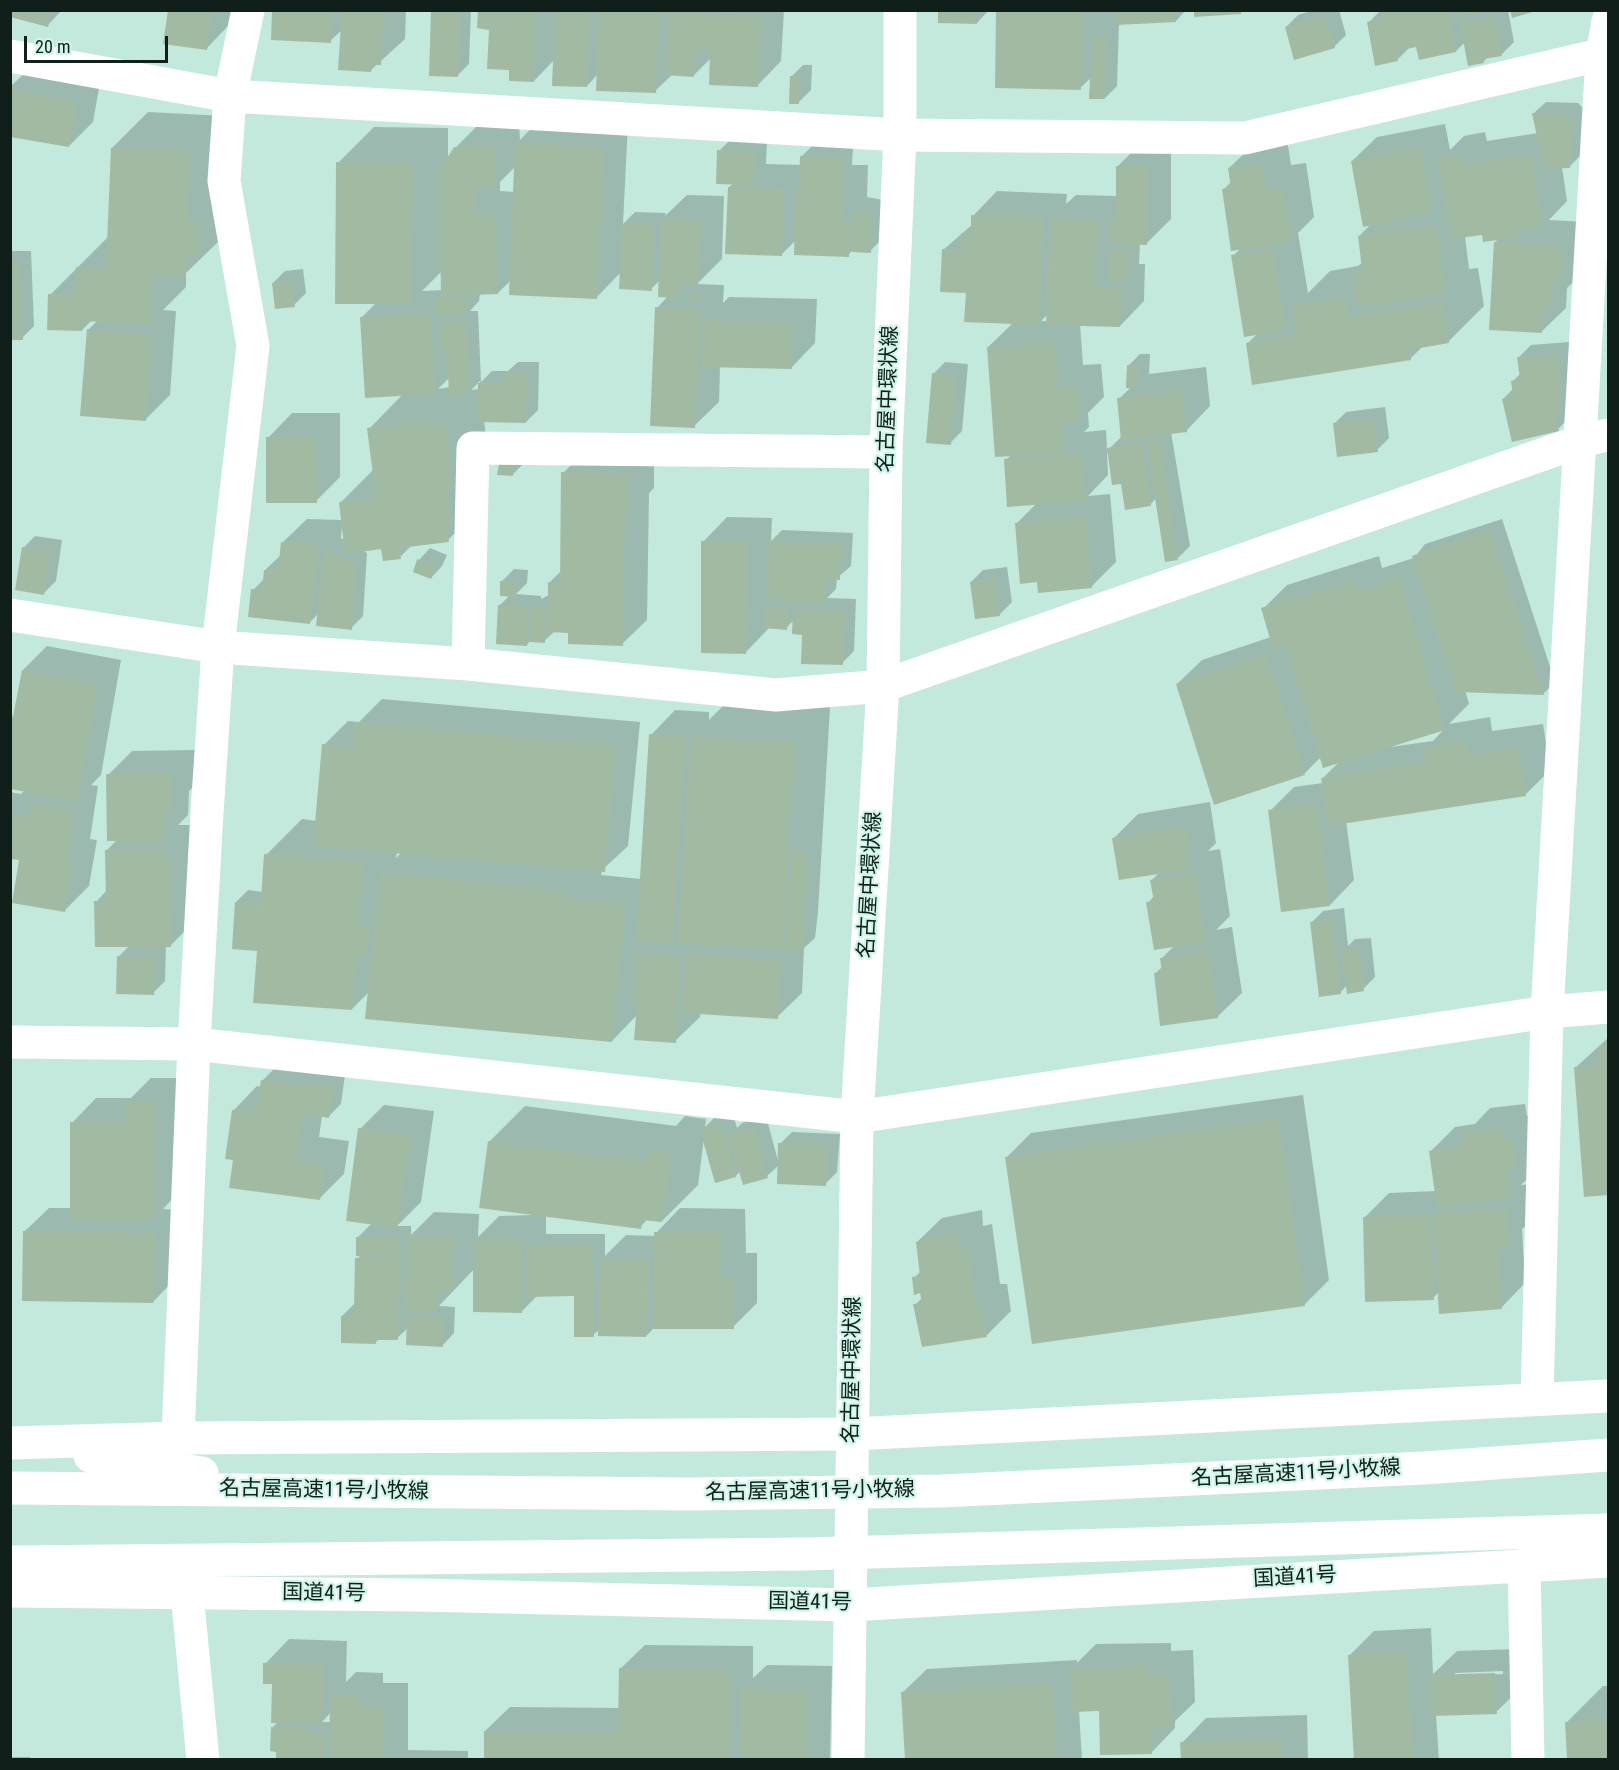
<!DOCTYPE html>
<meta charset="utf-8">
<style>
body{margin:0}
#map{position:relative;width:1619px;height:1770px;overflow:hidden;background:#c3e8dc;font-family:"Roboto Condensed",sans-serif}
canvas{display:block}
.frame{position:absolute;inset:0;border:12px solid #111f1b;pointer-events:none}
.scale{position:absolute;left:24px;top:36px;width:144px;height:27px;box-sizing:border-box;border:3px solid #111f1b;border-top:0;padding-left:8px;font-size:18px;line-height:21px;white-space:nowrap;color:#111f1b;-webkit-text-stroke:4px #d0f6e9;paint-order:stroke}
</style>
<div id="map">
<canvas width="1619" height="1770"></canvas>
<div class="frame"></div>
<div class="scale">20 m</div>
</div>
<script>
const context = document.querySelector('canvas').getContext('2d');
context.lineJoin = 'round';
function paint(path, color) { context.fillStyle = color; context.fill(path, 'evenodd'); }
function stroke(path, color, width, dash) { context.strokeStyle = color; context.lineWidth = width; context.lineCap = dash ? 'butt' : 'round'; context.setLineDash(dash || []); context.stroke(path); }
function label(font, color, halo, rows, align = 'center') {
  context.font = font + ' "Roboto Condensed","Noto Sans JP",sans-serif'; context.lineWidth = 4.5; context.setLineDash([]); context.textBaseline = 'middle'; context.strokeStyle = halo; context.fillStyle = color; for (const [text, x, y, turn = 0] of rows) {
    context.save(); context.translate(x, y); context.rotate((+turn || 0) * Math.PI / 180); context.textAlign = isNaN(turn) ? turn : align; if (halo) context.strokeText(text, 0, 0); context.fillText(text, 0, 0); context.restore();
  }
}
paint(new Path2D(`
 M13,10H62L48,25Z
 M169,10H232L230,24L206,49Z
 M274,10H406L405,39L371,70L342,30L330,41Z
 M433,10H471L469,64L457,76Z
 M479,10H784L781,61L757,86L712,57L694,75L673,74L655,91L598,74L587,86L555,59L534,81Z
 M939,10H989L977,23Z
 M998,10H1186L1176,21L1119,24L1117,86L1105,98L1092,77L1080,88Z
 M1314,10H1339L1346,35L1334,47L1286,27L1298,15Z
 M1508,10L1514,42L1502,54L1488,57L1483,62L1465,42L1456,51L1417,45L1409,48L1397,60L1368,23L1380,11Z
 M33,65L101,77L93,122L69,146L10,135V87Z
 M803,65H812L811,90L799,102L791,77Z
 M1546,102L1578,103L1584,109L1582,154L1570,166L1562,167L1567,201L1549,220L1585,222L1574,281L1567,288L1566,308L1541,332L1495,242L1499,238L1483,233L1465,236L1469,269L1478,268L1484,306L1448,342L1423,346L1410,359L1247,344L1258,333L1233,256L1241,248L1223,190L1232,181L1229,168L1254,144L1287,139L1291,165L1306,163L1314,217L1298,233L1308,293L1330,271L1358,266L1363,262L1359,236L1372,223L1352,161L1377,137L1445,124L1450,150L1464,136L1485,132L1487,141L1538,133L1534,113Z
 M148,112L225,116L220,240L186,273V287L163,310L176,311L170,395L145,420L88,330L98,320H92L82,330L50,295L109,236L112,148Z
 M541,118L628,123L623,224L635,212L666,213L665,216L687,195L724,196L722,259L697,284L724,285L723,303L729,297L817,299L815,343L791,368L720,366L719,402L694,426L657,308L668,296L660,280L651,289L621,272L596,298L511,280L498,293H480L479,301L470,311H478L481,382L492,371H508L518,362H539L538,410L526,422L484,421L488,451L484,504L448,540L413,544L400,557L382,547L362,550L367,553L363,616L351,628L319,613L309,623L253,590L265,578V570L281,555L282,543L307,519L342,520L340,503L374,469L369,429L403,394L361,318L376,303L338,163L374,127L448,128V160L455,148L480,123L519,122L520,140ZM516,166L515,192L500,191V182ZM442,271V290L422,291ZM449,378L450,387L438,389ZM480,381V389L471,390ZM342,526L345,540L341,538Z
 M731,139L767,140L766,164L801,165V157L813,145L853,146L852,165H868L867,197L883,200L882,239L870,251L853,250L848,255L796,240L782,254L729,187L734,183L719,151Z
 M1142,142H1171V219L1147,243H1140L1139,264H1145L1144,301L1120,326L1080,324L1083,365L1101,364L1104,397L1088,413L1089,427L1084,432L1106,430L1107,451L1121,437L1119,399L1131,387L1128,366L1140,354H1150L1149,374L1206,367L1210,406L1186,431L1171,432L1190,546L1178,558L1156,498L1150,505L1123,482L1109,452L1107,453L1108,475L1088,496L1110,494L1116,562L1091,587L1038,581L1016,524L1037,503L1006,460L1011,455L988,347L1013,323L967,292L943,250L973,224V216L997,191L1067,194L1066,204L1076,195L1118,196V166ZM1048,314V321H1041Z
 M10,251H31L34,326L22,338L10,339Z
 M303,269L306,293L294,305L273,283L285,271Z
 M1569,342L1571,364L1570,417L1558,429L1503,399L1513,389V381L1521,373L1519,357L1531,345Z
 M945,362L968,364L962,431L950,443L933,374Z
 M1385,407L1389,438L1377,450L1334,424L1346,412Z
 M292,413H340V477L316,501L268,438Z
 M587,449L654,450V488L649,493L647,620L622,644L570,631H555L544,641H530L527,645L499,606L510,595L502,581L514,569L528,570L527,583L516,594L541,596V599L549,595V583L561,571L563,473Z
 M524,463L512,475L500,465Z
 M727,517L772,518L771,541L782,530L853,533L851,566L837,578L836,589L827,598L856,599L854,651L842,663L803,633L794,620L786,628L770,627L745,653L703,542Z
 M1502,519L1555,682L1543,694L1465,690L1469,704L1449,724L1490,717L1492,731L1543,724L1550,770L1525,795L1346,821L1354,880L1330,905L1270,811L1294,787L1323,783V778L1340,761L1321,757L1305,773L1215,803L1177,684L1202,660L1271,637L1263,609L1287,585L1379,556L1382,568L1414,558L1425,544ZM1445,728L1433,741L1390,747V746Z
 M35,536L62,540L56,581L44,593L23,548Z
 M430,548L447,555L442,566L431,578L419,560Z
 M1007,567L1012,602L1000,614L971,582L983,570Z
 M47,646L121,660L101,775L91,785L98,786L90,839L97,840L89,886L64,911L21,859L10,857V792L21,794L25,790L10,787V719L15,714L23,670Z
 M382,699L640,722L628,846L602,870L601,875L641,879L651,735L675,710L709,712V720L728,701L830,707L818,912L815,938L804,948L802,993L777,1017L700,1013V1017L675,1041L637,1015L612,1041L370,991L352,1009L259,946L236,902L248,890L263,892L266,855L302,819L317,821L324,745L348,721L359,722ZM397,852H402L396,858Z
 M195,750L196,784L189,791L188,815L178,825H190L195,921L171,945H166L165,981L153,993L118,957L130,945L96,902L107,890V850L117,840L108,775L132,751Z
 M1210,802L1216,843L1208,851L1220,849L1230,916L1216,930L1232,927L1242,993L1217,1017L1155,974L1163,966L1162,958L1175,945L1148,903L1154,896L1152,880L1160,872L1114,838L1138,814Z
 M1344,908L1348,946L1355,939L1371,938L1375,977L1363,989L1347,985L1340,993L1311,923L1323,911Z
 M1608,1038V1194L1586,1195L1575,1068Z
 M286,1057L345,1075L341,1104L329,1116H322L319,1137L349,1141L344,1174L320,1198L235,1159L233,1111L257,1086L261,1087L262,1081Z
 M151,1078H178L177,1194L163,1209L179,1210L177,1277L153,1302L24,1232L49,1208H72V1123L96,1098H131Z
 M1303,1095L1329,1280L1304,1305L1007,1157L1031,1133Z
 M1525,1104L1527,1116H1537L1535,1171L1521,1185L1531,1184L1532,1220L1522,1229L1525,1283L1501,1308L1439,1292L1433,1298L1365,1217L1389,1193L1436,1191L1431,1151L1455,1127L1475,1124L1490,1108Z
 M384,1105L434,1111L421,1202L397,1226H411V1235L434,1212L479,1214L478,1237L499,1216L532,1215L489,1142L525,1106L676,1126L685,1116L706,1119L705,1127L714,1118L733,1113L737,1128L742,1123L766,1116L778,1161L780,1144L792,1132L840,1134L837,1172L825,1184L779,1165L767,1176L740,1171L736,1176L704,1138L698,1185L662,1221L648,1219L640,1227L546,1215V1234H605V1256L626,1235L656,1236V1233L680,1208L745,1209L746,1253H757V1303L733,1327H655L646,1336L600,1329L593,1335L575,1295H538L522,1311L475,1268L439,1306L455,1307L454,1333L443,1345L408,1328L397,1338H380L376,1342L342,1316L356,1302L357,1259L361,1255L358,1237L372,1223L360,1129Z
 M982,1210L983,1226L992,1224L1000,1284H1007L1011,1311L986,1336L915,1305L923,1297L914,1278L921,1271L917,1242L942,1218Z
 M1431,1628L1433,1674L1457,1651L1519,1649L1521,1688L1496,1712L1436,1715L1439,1760H1356L1349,1656L1374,1631ZM1503,1671V1674L1455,1676V1673Z
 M289,1639L347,1641L346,1682L356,1672L383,1673V1683H408V1750L468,1751V1760H277L272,1728L279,1721L274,1683L265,1664ZM331,1712V1722H322Z
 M1171,1643V1651L1193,1650L1195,1702L1175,1721V1728L1151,1753L1101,1710H1079L1082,1760H906L902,1693L927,1669L1077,1660V1663L1096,1644Z
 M645,1645L753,1646V1678L767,1665L832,1666L830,1760H485V1731L510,1707L620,1708V1669Z
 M1603,1686H1608V1760H1569L1567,1722Z
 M1307,1715L1308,1760H1182V1743L1206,1718Z
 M10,1757H30V1760H10Z`), '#0003');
paint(new Path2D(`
 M12,10H52L48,27L10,17Z
 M168,10H213L207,50L163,44Z
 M272,10H333L331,43L271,40Z
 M342,10H384L381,65H372L371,72L338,70Z
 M431,10H460L458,77L429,76Z
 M478,10H537L534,82L509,81V70L487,69L489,30L477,28Z
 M555,10H590L587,87L552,86Z
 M599,10H659L656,93L596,91Z
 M938,10H977V24L938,23Z
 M996,10H1082L1081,90L995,88Z
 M1115,10H1176V22L1116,25Z
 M1194,10H1241V14L1194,17Z
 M1382,10H1448L1456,52L1419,60L1416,47L1396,51L1398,61L1375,66L1367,22L1383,19Z
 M1457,10H1486V11L1460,20Z
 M1510,10H1536V11L1512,18Z
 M668,13L762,17L758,87L709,85L710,52L695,51L694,77L665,75Z
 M1326,15L1335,48L1294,60L1285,27Z
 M1495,17L1502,56L1483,59L1484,63L1468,66L1460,24Z
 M1092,36H1107L1105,99H1089Z
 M790,76H800L799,104H789Z
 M10,89L77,101L69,147L10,137Z
 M1532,113L1566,115L1573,122L1570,168L1544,169Z
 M515,142L604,147L597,299L509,295Z
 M495,146L496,187L475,188L476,215L498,216V294L441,296L439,171L454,147Z
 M111,148L190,151L187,221H201L199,258L186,257L185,277L153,275L151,324L82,321V331L47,330L48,294L75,295L76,267L106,268Z
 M1421,148L1433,213L1363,227L1351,161Z
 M717,150L756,152L754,185L716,184Z
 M1532,154L1543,227L1517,231L1518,237L1483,242L1482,235L1451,239L1438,159L1462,156L1463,165Z
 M800,156L841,157L843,221H850L849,257L794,255L796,187H799Z
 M336,162L413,163L411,304H335Z
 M1263,162L1267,189L1282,187L1291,242L1231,251L1222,189L1231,188L1228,168Z
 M1116,166H1148L1147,245L1110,244V219H1116Z
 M728,187L784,189L782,256L725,254Z
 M852,211H871V253L852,252Z
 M971,215L1043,217L1039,325L964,322L966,293L940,292L942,249L961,250V233H971Z
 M661,218L701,220L698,285L681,284L680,298L658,297Z
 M1050,218L1098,220L1095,287L1122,288L1120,327L1046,325Z
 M622,224L654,225L652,291L619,289Z
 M1436,225L1446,295L1357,307L1352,271L1362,269L1358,236Z
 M1494,242L1562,245L1560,280H1552L1550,307H1544L1542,333L1489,330Z
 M1273,249L1286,330L1244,337L1231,255Z
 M1109,251L1129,252L1128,282H1108Z
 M10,262H19L23,340H10Z
 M292,281L295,307L275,309L272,283Z
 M700,294V302H690V295Z
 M437,297L469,299L468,315L435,313Z
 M1347,297L1349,317L1443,303L1449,343L1409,350L1411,360L1252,385L1246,343L1297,335L1292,306Z
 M655,307L701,309L695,428L650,426Z
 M431,313L435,394L365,398L360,317Z
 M703,320L793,323L792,369L702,367Z
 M467,322L469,394L449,395L447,350H440V323Z
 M87,329L153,335L146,421L80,416Z
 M1056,342L1059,388L1078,387L1080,422L1063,424L1065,453L995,457L987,347Z
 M1557,354L1560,375H1562L1559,415H1554L1559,431L1512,442L1502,399L1513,396L1511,381L1520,379L1517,357Z
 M1127,365L1139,366L1137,389L1126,388Z
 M504,373H527L526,423L478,422V383H504Z
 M932,373L956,375L951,445L926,443Z
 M1183,391L1187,432L1121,440L1117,398Z
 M1374,418L1378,452L1337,457L1333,423Z
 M428,421V426L445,424L453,488L448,489L452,525L446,526L449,542L399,548L401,559L383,561L381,549L345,554L339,502L376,498L367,428Z
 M266,437H316L317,503H266Z
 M1159,438L1178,560L1165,562L1146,440Z
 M1142,443L1151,506L1125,510L1121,484L1112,485L1107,448Z
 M1082,454L1085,501L1007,507L1004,459Z
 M499,464L514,465L513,476L497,475Z
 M561,472L630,473V514H625L623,646L568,644V633L548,632V582L560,583Z
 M1087,517L1092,588L1038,593L1037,582L1020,584L1015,523Z
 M1490,530L1544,695L1456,692L1412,556Z
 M291,541L319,544L310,624L248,617L251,589L262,590L264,570L278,571L281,542L290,544Z
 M701,541L748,542L746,654L701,653Z
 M769,542L841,544L840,580L826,579L825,603L767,600Z
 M22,547L51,552L44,595L15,590Z
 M325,547L356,565L352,630L316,626Z
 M417,559L436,567L431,579L413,572Z
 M995,578L1000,616L975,619L970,582Z
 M1399,578L1445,730L1323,768L1285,645L1273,649L1261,608L1354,580L1358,591Z
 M500,581H517L515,597L500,596Z
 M498,605L529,607L527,646L496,644Z
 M531,606L546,607L545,643L530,642Z
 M765,608L788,609L787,630L764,628Z
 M793,609L845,611L843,665L801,664L802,635L792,634Z
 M1266,654L1305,775L1214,805L1176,684Z
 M22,670L98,684L77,801L10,789V732Z
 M356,722L616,746L605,872L313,846L322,744L353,747Z
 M649,734L686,736L672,943L636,941Z
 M691,736L795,742L783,950L678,943Z
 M1467,741L1468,755L1519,747L1526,796L1328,826L1321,778L1426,762L1424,747Z
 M106,774H172V809H165V841H107Z
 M31,803L75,810L67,863L73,864L65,912L12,903L19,860L10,859V815L29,817Z
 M1317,804L1330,906L1281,912L1268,810Z
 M1186,826L1192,869L1119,880L1112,838Z
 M166,849V861L170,862L171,947H95L94,901H106L105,850Z
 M792,852L810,853L803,952L785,951Z
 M264,854L364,862L358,927H369L367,955L357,954L352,1010L253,1003L257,951L232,949L235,902L260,904L259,928Z
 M380,872L568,891L567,898L626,904L612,1042L365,1019Z
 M1196,873L1206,942L1154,950L1146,902L1154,901L1150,880Z
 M1332,919L1341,994L1319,997L1310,922Z
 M1359,949L1364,991L1347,994L1341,951Z
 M1208,951L1218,1018L1160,1026L1154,973L1162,972L1160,958Z
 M634,952L681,955L676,1043L634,1040L637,1003H632Z
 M685,955L781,960L778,1019L682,1013Z
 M117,956L154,958V995L116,994Z
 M1608,1046V1195L1584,1197L1574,1067L1598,1066V1047Z
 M261,1080L306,1087L307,1083L334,1086L329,1118L302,1114L296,1161L325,1165L320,1200L229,1188L233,1160L225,1159L232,1110L256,1113Z
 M125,1102H154V1220L70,1221V1122L125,1121Z
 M1279,1119L1305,1306L1032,1344L1005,1157Z
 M722,1124L736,1177L715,1183L700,1130Z
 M754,1127L768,1178L743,1185L728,1135Z
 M358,1128L411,1135L397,1228L346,1221Z
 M1501,1128L1503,1140L1513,1139L1517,1169L1507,1170L1511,1197L1437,1208L1429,1151L1466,1145L1464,1132Z
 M488,1141L647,1162L648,1151L671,1154L662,1222L642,1220L641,1229L479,1208Z
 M778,1143L828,1145L826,1186L777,1184Z
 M1507,1208L1509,1245L1498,1246L1502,1309L1439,1314L1433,1213Z
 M1430,1214L1434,1300L1365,1302L1363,1217Z
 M23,1231L155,1233L153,1303L22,1301Z
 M654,1232H722V1277H734V1329H654Z
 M958,1233L959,1250L968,1247L976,1308L983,1307L987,1337L922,1347L913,1304L922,1303L920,1293L914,1295L912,1277L920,1276L916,1242Z
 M408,1236L455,1237L453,1292H437L436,1311L405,1310Z
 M356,1237H400L399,1257L356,1256Z
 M473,1239H523L522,1313L473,1312Z
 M594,1245V1337H574V1296L528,1297L527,1246Z
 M355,1258L399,1259L398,1340H376V1344L341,1343V1316L354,1315Z
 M601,1259L649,1260L646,1337L598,1336Z
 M407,1317L444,1318L443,1347L406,1345Z
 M1407,1651L1413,1760H1354L1348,1655Z
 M263,1663L324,1665L322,1724L271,1723L272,1684H263Z
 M1147,1666V1674H1170L1171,1727L1152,1728V1754L1100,1755L1099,1711L1072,1712L1070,1668Z
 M619,1668L730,1670L729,1760H484V1731L618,1732Z
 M1495,1673L1497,1714L1432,1716L1431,1675Z
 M1053,1684L1057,1760H905L901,1692Z
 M741,1688L808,1690L807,1760H739Z
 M330,1696H359V1706H384V1760H329Z
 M1608,1719V1760H1567L1565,1722Z
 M271,1727L310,1729L309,1733L325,1734L324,1760H276V1752L270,1751Z
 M1283,1739V1760H1181L1180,1742Z`), '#a3baa2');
stroke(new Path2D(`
 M10,56L230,96L900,135L1245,138L1608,53
 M10,615L218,647L468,664L776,695L883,686L1581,441L1608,435
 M468,664L473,448L886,452
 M10,1042L194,1044L857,1117L1547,1012L1608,1007
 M1537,1399L1547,1012L1602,56L1608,21
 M178,1438L194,1044L207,813L218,647L253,346L224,181L230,96L248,10
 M1524,1565L1528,1760
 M187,1593L203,1760`), '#fff', 33);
stroke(new Path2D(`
 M848,1760L857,1117L883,686L886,452L900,135V10`), '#fff', 33);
stroke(new Path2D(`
 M10,1443L178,1438L852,1434L1608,1396
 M90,1456L202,1473
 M10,1488L688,1494L941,1491L1424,1468L1608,1455
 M10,1562L805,1554L1608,1530
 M10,1591L419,1595L850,1605L1608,1561`), '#fff', 33);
label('21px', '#111f1b', '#d0f6e9', [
 ["名古屋中環状線",889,399,-88],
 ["名古屋中環状線",871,885,-87],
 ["名古屋中環状線",853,1370,-89],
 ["名古屋高速11号小牧線",1296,1474,-3],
 ["名古屋高速11号小牧線",324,1491,1],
 ["名古屋高速11号小牧線",810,1492,-1],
 ["国道41号",1295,1578,-3],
 ["国道41号",324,1594,1],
 ["国道41号",810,1603,1]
]);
</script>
